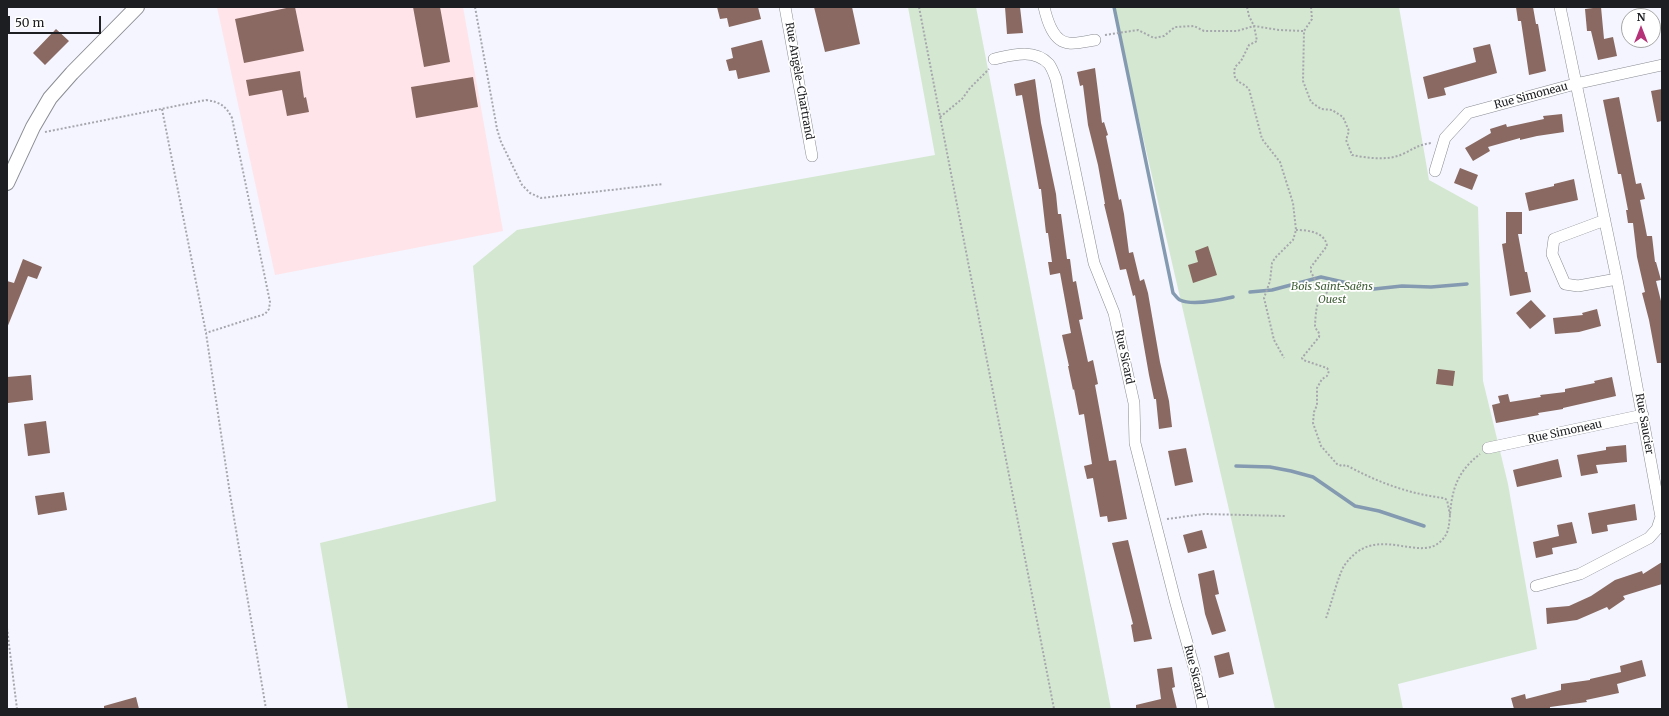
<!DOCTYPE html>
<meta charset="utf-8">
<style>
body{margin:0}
#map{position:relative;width:1669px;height:716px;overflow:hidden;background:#f4f5fe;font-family:Merriweather,serif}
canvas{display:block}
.frame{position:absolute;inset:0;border:8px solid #1d1e21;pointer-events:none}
.north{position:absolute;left:1621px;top:8px;width:40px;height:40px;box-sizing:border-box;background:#fff;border:1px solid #a5a5a6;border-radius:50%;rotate:0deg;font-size:11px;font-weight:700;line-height:16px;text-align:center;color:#1d1e21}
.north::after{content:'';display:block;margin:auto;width:14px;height:18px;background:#b53279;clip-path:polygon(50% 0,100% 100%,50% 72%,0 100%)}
.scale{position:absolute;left:8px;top:16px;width:93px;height:18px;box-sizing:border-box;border:2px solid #1d1e21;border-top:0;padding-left:5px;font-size:12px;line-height:14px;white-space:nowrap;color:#1d1e21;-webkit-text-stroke:3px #fff;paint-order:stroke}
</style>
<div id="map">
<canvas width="1669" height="716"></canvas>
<div class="frame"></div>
<div class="north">N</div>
<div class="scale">50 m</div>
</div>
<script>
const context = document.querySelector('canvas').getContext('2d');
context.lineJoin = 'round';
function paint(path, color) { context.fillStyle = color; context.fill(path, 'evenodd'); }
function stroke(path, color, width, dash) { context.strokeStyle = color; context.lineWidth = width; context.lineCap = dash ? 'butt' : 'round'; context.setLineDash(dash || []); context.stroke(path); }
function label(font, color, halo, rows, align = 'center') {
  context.font = font + ' Merriweather,serif'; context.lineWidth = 3.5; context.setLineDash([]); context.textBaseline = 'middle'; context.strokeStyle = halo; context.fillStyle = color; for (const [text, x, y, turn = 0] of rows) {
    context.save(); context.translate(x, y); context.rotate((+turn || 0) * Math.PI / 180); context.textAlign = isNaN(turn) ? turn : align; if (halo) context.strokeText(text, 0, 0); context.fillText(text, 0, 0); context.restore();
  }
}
paint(new Path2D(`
 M217,7H463L503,231L275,275Z`), '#ffe4e9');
paint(new Path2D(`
 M908,7H976L1111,709H348L320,543L496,501L473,266L517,230L935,155Z
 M1113,7H1399L1429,180L1478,207L1483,381L1508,484L1537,649L1398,684L1403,709H1275Z`), '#d4e7d0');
stroke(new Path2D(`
 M1114,7L1173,293C1175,295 1178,299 1180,300C1193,306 1220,300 1233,297
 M1250,292L1272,290L1321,277L1374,289L1402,286L1431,287L1467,284
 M1236,466L1270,467L1291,471L1313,477L1355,506L1379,511L1424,526`), '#849ab1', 3.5);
paint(new Path2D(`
 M291,7H295L304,51L244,63L235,19Z
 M413,7H440L450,62L424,67Z
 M717,7H758L761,19L729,27L727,18L720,19Z
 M814,7H852L860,44L825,52Z
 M1005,7H1020L1023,33L1007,34Z
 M1516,7H1533L1536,24H1538L1546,71L1529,75L1521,21H1518Z
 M1601,7L1604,39L1613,37L1617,56L1598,60L1591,31H1587L1585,9Z
 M56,29L69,41L45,65L33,53Z
 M762,40L770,72L738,79L736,70L729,71L726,60L733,58L731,48Z
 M1490,44L1497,73L1444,88L1446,95L1428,99L1423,77L1476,62L1473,48Z
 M1095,68L1102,123L1104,122L1108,135L1106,136L1119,200L1121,199L1124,214L1129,253L1133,252L1140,281L1144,279L1148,293L1160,362L1169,401L1172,427L1159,429L1156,399H1154L1149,375L1135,295L1133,296L1126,269L1120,270L1104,204H1105L1098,165L1088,125L1083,85L1080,86L1077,72Z
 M300,71L304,98L306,97L309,112L287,116L282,90L249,96L246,80Z
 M473,77L478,107L416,118L411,87Z
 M1035,79L1041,123L1056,194L1058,214H1061L1067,259H1070L1073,282L1076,281L1083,319L1079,320L1088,362L1093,360L1098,384L1095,385L1109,461L1116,460L1127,519L1108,522L1107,516L1100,517L1093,478L1087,479L1084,466L1092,464L1084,414L1079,415L1074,389L1073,390L1068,366H1069L1062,335L1071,333L1060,273L1050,275L1048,262H1052L1048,233H1046L1041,189H1039L1034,161L1022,95L1016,96L1014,84Z
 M1662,89V121L1657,122L1651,91Z
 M1619,97L1636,184L1641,183L1645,199L1640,200L1647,236H1652L1655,262H1656L1661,280L1656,281L1662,305V363H1657L1649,320L1642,293L1645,292L1637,257L1633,223H1628L1626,210H1628L1621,174H1618L1603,100Z
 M1562,114L1564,132L1537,136L1520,140V138L1488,147L1490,151L1473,161L1465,148L1491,133L1490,129L1506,124L1507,127L1544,119L1543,116Z
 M1460,168L1478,175L1472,190L1454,183Z
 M1574,179L1578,200L1529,211L1525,193L1554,186V184Z
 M1506,212H1522V234H1518L1525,272H1527L1531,292L1510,296L1502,244L1506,243Z
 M1208,246L1217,275L1193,283L1188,265L1198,262L1195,251Z
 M23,259L42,267L37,279L28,276L7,328V281L14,283Z
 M1531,300L1546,316L1530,329L1516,313Z
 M1597,309L1601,326L1579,332L1555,334L1553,318L1583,315L1582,313Z
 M1438,369L1455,371L1453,386L1436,384Z
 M31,375L33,400L8,403L7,377Z
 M1612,377L1616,396L1563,408V409L1538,413L1539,415L1496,423L1492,405L1500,403L1498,396L1508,394L1510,402L1541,397L1540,395L1565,392V389L1595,383L1594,381Z
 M46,421L50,453L28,456L24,424Z
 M1626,445L1627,462L1596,465L1598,473L1581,476L1577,455L1606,450V447Z
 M1186,448L1193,482L1175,486L1168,451Z
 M1558,459L1562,477L1517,487L1513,470Z
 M64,492L67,510L38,515L35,496Z
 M1635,504L1637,520L1607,525L1608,531L1592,534L1588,513Z
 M1572,522L1577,543L1552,548L1553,554L1536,558L1533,542L1559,536L1557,525Z
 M1202,530L1207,548L1188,553L1183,535Z
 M1128,540L1152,639L1134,642L1131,625L1133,624L1112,543Z
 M1662,562V584L1623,596L1625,599L1609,610L1607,607L1577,620L1547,624L1546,608L1569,606L1591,596L1615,580L1642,571L1643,574Z
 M1214,570L1219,594L1215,595L1226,631L1212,635L1205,614L1198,574Z
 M1229,652L1234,674L1219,678L1214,656Z
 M1642,660L1646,676L1617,684L1619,693L1586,700L1587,702L1550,707V709H1514L1511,698L1525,694L1526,699L1561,690V684L1590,680V679L1621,672L1620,666Z
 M1172,667L1175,687L1172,688L1177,709H1136V705L1161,699L1157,669Z
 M136,697L139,709H104V706Z`), '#896961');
const minor = new Path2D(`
 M785,7L812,156
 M1044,7C1047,20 1053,42 1069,43C1077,44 1087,41 1095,40
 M994,59C1012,55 1034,48 1049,64C1052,68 1054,74 1056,79L1094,263L1114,313L1134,403L1135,443L1175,600L1195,671L1203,709
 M1435,171L1445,138L1468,113L1575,84L1662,65
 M1605,220L1554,239L1552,254L1565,284L1578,286L1617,279
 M1488,448L1643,415
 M1536,586L1580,574L1649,538L1657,529L1661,517L1617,279L1560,7`);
const tertiary = new Path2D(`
 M7,183L33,127L50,98L72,73L137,7`);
stroke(minor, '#8a8c93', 12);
stroke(tertiary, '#8a8c93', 16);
stroke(new Path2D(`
 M475,7L497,129L501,142L522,185L530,193L541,198L663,184
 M919,7L1054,709
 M1247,7L1249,16L1254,26L1257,41L1249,45L1241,61L1235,67C1232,83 1240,80 1249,89L1262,139L1280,162L1293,203L1296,230L1293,240L1275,258L1272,263L1270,281L1264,298L1274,340L1284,358
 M1311,7L1312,19L1304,31L1303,81L1311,102L1321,109L1332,110L1343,117L1349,131L1346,140L1352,155C1367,158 1388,161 1403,154C1413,149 1420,144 1432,143
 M1105,35L1138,30L1154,38L1164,36L1175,27L1194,26L1204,31H1237L1254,26L1279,30L1304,31
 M162,109L206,333L230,494L266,709
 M940,117L962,99L970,88L989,69
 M45,132L206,100C220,102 226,106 232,118L270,302L269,309L265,314L206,333
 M1296,230C1308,230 1325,232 1327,246L1311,267V272L1318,285L1329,288C1326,297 1318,301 1317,307C1316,310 1315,323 1315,326C1316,331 1320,331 1319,337L1302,358L1303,360L1327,368L1329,371L1327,376L1322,379L1317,388V405L1314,412L1313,423L1321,446L1337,464L1342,466L1346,465C1377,482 1409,494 1444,498L1447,500L1450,515
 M1167,519L1204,514L1285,516
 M1326,618C1331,605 1338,576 1344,566C1375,520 1419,565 1442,540C1449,533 1449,525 1450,515C1452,488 1458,471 1480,454
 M7,628L17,709`), '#a6a7ae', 2, [2, 2]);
stroke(minor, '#fff', 11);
stroke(tertiary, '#fff', 14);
label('11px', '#1d1e21', '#fff', [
 ["Rue Angèle-Chartrand",799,81,80],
 ["Rue Simoneau",1531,96,-15],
 ["Rue Sicard",1124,357,78],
 ["Rue Saucier",1644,424,80],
 ["Rue Simoneau",1565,432,-12],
 ["Rue Sicard",1194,672,76]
]);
label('italic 11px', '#3f5e36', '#fff', [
 ["Bois Saint-Saëns",1332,287],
 ["Ouest",1332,300]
]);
</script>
